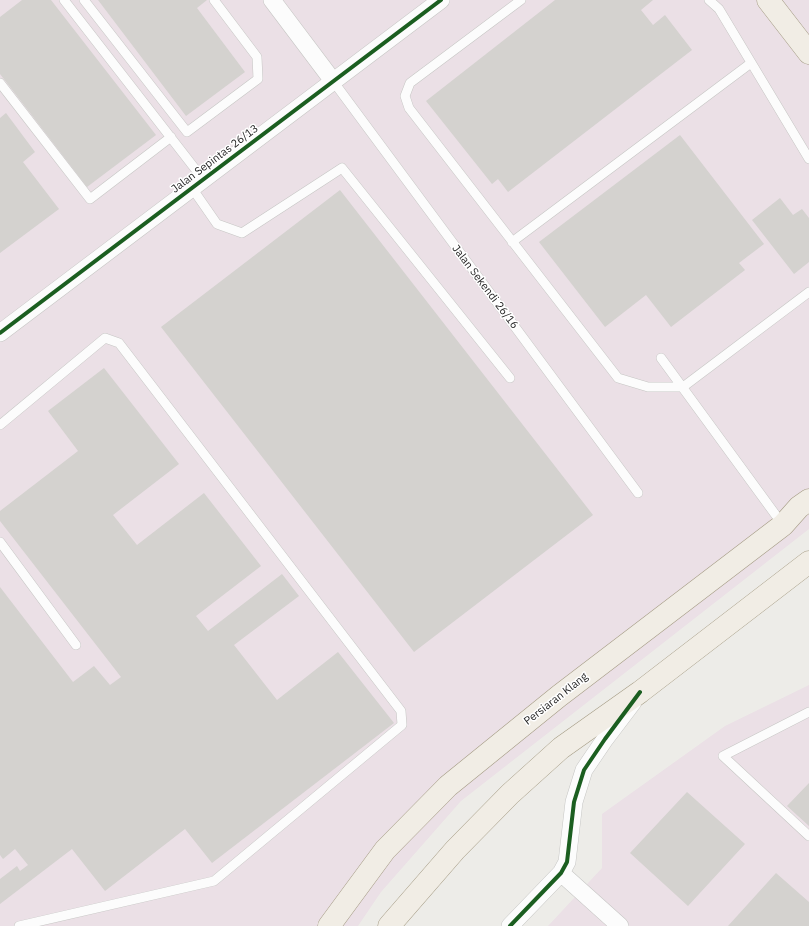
<!DOCTYPE html>
<style>
body{margin:0}
canvas{display:block;background:#edece8}
</style>
<canvas width="809" height="926"></canvas>
<script>
const context = document.querySelector('canvas').getContext('2d');
context.lineJoin = 'round';
function paint(path, color) { context.fillStyle = color; context.fill(path, 'evenodd'); }
function stroke(path, color, width, dash) { context.strokeStyle = color; context.lineWidth = width; context.lineCap = dash ? 'butt' : 'round'; context.setLineDash(dash || []); context.stroke(path); }
function label(font, color, halo, rows, align = 'center') {
  context.font = font + ' "IBM Plex Sans",sans-serif'; context.lineWidth = 3; context.setLineDash([]); context.textBaseline = 'middle'; context.strokeStyle = halo; context.fillStyle = color; for (const [text, x, y, turn = 0] of rows) {
    context.save(); context.translate(x, y); context.rotate((+turn || 0) * Math.PI / 180); context.textAlign = isNaN(turn) ? turn : align; if (halo) context.strokeText(text, 0, 0); context.fillText(text, 0, 0); context.restore();
  }
}
paint(new Path2D(`
 M0,0H809V529L461,801L381,892L358,926H0Z
 M809,685V926H548L602,868V814L725,726Z`), '#ebe0e6');
paint(new Path2D(`
 M22,0H51L156,135L87,187L0,74V17Z
 M98,0H207L197,8L245,72L186,116Z
 M555,0H653L641,10L653,25L665,15L692,50L508,192L498,179L492,184L426,101Z
 M6,113L35,152L23,162L59,209L0,253V118Z
 M680,135L764,244L739,263L745,270L671,327L646,295L605,327L539,242Z
 M340,190L593,515L414,652L161,327Z
 M780,198L793,215L802,209L809,218V262L794,274L752,220Z
 M104,368L179,464L113,515L137,545L204,493L261,566L196,616L208,631L282,574L299,596L234,645L277,700L338,652L394,723L212,863L185,829L105,891L72,849L0,904V879L17,866L20,871L28,865L15,849L3,859L0,855V587L73,682L94,666L110,685L121,677L0,521V511L78,451L48,411Z
 M809,783V826L787,806Z
 M687,792L745,844L688,906L630,853Z
 M776,873L809,902V926H728Z`), '#d4d2cf');
const service = new Path2D(`
 M64,0L203,179
 M84,0L187,132L258,79L257,57L214,0
 M521,0L410,83L405,96L409,108L618,378L648,387H683L809,292
 M709,0L719,9L809,159
 M333,81L638,493
 M0,83L90,199L171,137
 M192,188L217,224L242,233L342,168L510,378
 M512,242L751,63
 M661,358L783,525
 M0,425L105,338L119,343L401,711L402,725L214,881L19,926
 M0,542L76,645
 M809,712L723,756L809,836`);
const minor = new Path2D(`
 M272,0L333,81
 M0,333L441,0
 M561,873L620,926
 M510,926L561,873L567,862L574,802L584,770L605,739L633,702`);
const primary = new Path2D(`
 M768,0L809,53
 M329,926L385,850L448,786L559,696L783,525L799,507L809,500
 M389,926L455,850L510,794L561,748L640,692L809,562`);
stroke(service, '#c6c6c4', 10);
stroke(minor, '#c6c6c4', 18);
stroke(primary, '#a49b84', 23);
stroke(service, '#fcfcfc', 9);
stroke(minor, '#fcfcfc', 17);
stroke(primary, '#f1ede5', 22);
stroke(new Path2D(`
 M0,333L441,0
 M510,926L561,873L567,862L574,802L584,770L605,739L640,692`), '#1b5e20', 4);
label('11px', '#1f1f1f', '#fff', [
 ["Jalan Sepintas 26/13",215,159,-37],
 ["Jalan Sekendi 26/16",485,287,53],
 ["Persiaran Klang",556,699,-38]
]);
</script>
